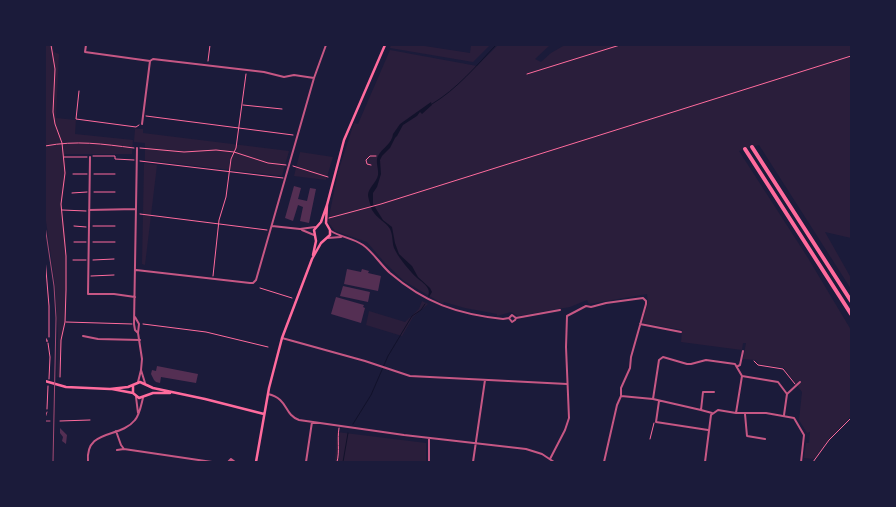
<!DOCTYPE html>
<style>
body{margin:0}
#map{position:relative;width:896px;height:507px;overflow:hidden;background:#1b1b3a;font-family:Lato,sans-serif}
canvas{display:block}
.frame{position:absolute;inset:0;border:46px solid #1b1b3a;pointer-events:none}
</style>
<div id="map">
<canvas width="896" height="507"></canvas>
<div class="frame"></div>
</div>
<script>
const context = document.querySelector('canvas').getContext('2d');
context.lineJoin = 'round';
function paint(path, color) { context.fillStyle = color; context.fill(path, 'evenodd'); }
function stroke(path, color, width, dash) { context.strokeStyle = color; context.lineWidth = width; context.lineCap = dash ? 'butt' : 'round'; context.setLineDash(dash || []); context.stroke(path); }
paint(new Path2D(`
 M45,45H53L54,52L59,54L56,118L76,120L75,134L133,140L132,154H65L66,174L62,205L66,241L67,291L66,320L62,341L59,377H57L58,335L55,285L45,214Z
 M391,45H418L470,53L471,45H490L473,62L390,48Z
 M498,45H550L535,59L541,62L551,53L565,45H851V238L825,232L851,278V289L759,145L739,151L808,258L851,330V416L829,439L814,459L804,458L806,443H809L810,432L807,433L799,420L802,392L784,368L759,364L755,360L743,359L746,343H743L742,350L681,342L682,330L642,323L648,303L647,294L589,304L587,300L570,307L518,316L511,312L497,316V314L465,308L444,302L443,304L404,281L385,263L367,242L335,231L328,222L338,172L354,123L358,124L390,50L477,66Z
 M135,129H143V133L289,151L282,176L145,160V143L134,142Z
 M300,152L333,157L326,180L294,176Z
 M144,163L157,165L145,265L142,264Z
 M422,301L428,304L413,317L402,336L366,325L369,311L405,322L419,309Z
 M337,432L426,443V462H335Z`), '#2a1e3b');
paint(new Path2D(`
 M431,102L432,105L422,114L420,112L417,116L403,125L397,136L395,138L390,148L382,156L380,160L381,174L377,187L373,193V204L383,220L392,227L395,243L399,254L412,266L418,277L430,288L432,292L429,297L428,296C433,286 417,280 412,273C406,266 398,257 394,248C392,242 393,235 390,229C386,222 377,219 372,210C371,206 368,198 368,195C368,188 377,182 378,175C379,169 375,161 378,156C382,148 392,144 393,134L400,124Z`), '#12122b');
stroke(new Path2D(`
 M432,104C457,89 476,66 496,45
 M353,424L371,395L388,356L412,316L421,310L425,304
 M343,462L348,433`), '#12122b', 1);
paint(new Path2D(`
 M294,186L301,188L298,199L307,201L310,188L316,189L309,223L300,221L303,207L298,205L293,221L285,218Z
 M347,269L361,272L362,269L369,271L368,273L381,276L378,291L344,284Z
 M343,286L370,292L368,302L340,296Z
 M336,297L364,305L363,307L365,308L361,323L331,314Z
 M157,366L198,374L196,383L161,377L160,383L156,382L154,380L151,374L152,370L156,371Z
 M60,428L67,435L66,444L62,441L63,437L60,433Z`), '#542f53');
stroke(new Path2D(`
 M51,45L55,69L53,112L55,124L62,143L65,173L61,204L66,256V290L65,322L61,340L60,377
 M208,61L210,45
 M527,74L620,45
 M79,91L76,119L136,127L139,125
 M243,105L282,109
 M146,116L293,135
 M45,146C77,140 102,144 134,148
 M140,148L184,152L216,150L234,152L268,163L286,165
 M93,156H115V159L134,160
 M64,157H87
 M140,161L283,178
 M371,165L367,164L366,160L370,156H376
 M293,166L328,177
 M73,174H87
 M94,174H115
 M94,192H115
 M72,193L87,192
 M62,210L86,211
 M140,214L267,230
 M329,218L381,204L851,56
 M74,226L86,227
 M93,226H115
 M74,242H86
 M93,242H115
 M45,258L49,306V337
 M73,260H86
 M93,260L114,259
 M91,276L114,275
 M213,276L219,220L226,197L231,159L236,148L246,74
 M260,288L292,298
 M66,322L132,324
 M143,324L206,332L268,347
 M48,343L50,357L49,379
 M754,361L758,365L783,369L795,384
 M47,409L48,386
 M60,421L90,420
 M650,439L654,423
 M337,462C340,451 337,440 339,428
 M813,462L829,440L851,418`), '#ff6b9d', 1);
stroke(new Path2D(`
 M45,418L47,412
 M45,421H50`), '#c65784', 1);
stroke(new Path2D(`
 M86,45L85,52L150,61L153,59L264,72L284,77L294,75L314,78
 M142,124L150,61
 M137,148L134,324L135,330L138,333
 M90,157L88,294H114L135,297
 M89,210L136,209
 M272,226L300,229L315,227
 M302,230L314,235
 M331,231C340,237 353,238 363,245C373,252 380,264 390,273C425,303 457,314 503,319L509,318L512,315L516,318L560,310
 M328,238L341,237
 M136,270L250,283H253L256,280L314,78L326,45
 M135,317L139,324L138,333L142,359L141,370L138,382
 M509,318L512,322L515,320L516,318
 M640,324L681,332
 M83,336L98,339L140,340
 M45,338L47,341
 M282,338L365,361L410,376L567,384
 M738,366L740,365L743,351
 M141,370L145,383
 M742,376L778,382L787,394L800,382
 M268,394C289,399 283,414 299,420L404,435L526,449L542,454L554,462
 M621,396L653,399L701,410L703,392H714
 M136,397L138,413
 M653,399L659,360L663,357L687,364H691L706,360L735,364L742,376
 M659,401L656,422L708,430
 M701,410L712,413
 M736,413L742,376
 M745,414L747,436L765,439
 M784,415L787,394
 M116,431L121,445L124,449L212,462
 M429,438V462
 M117,450L124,449
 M550,459L565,430L569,418L566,347L567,316L586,306L591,307L606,303L643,298L646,301V304L631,357L630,368L621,388V396L617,405L604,462
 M88,462C85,428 120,439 135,420C140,414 141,405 143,398
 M228,462L231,459L235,462
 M306,462L312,422
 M473,462L485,380
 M705,462L711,415L718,410L736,413H766L794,418L804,435L801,462`), '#c65784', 2);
stroke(new Path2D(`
 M313,255L316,241L314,230L321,222L327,205L344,140L385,45
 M45,381L66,387L110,389L128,387L140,382L153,388L205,399L264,414
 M133,386V393L139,398L153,393H170
 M112,389L133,393
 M256,462L269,388L282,338L312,259L321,243L330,235V230L326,223L327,205`), '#ff6b9d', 2.5);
stroke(new Path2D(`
 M752,147L851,301
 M745,149L851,314`), '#ff6b9d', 4);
stroke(new Path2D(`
 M45,226L54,286L56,318L53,462`), '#a44b75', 1);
</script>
